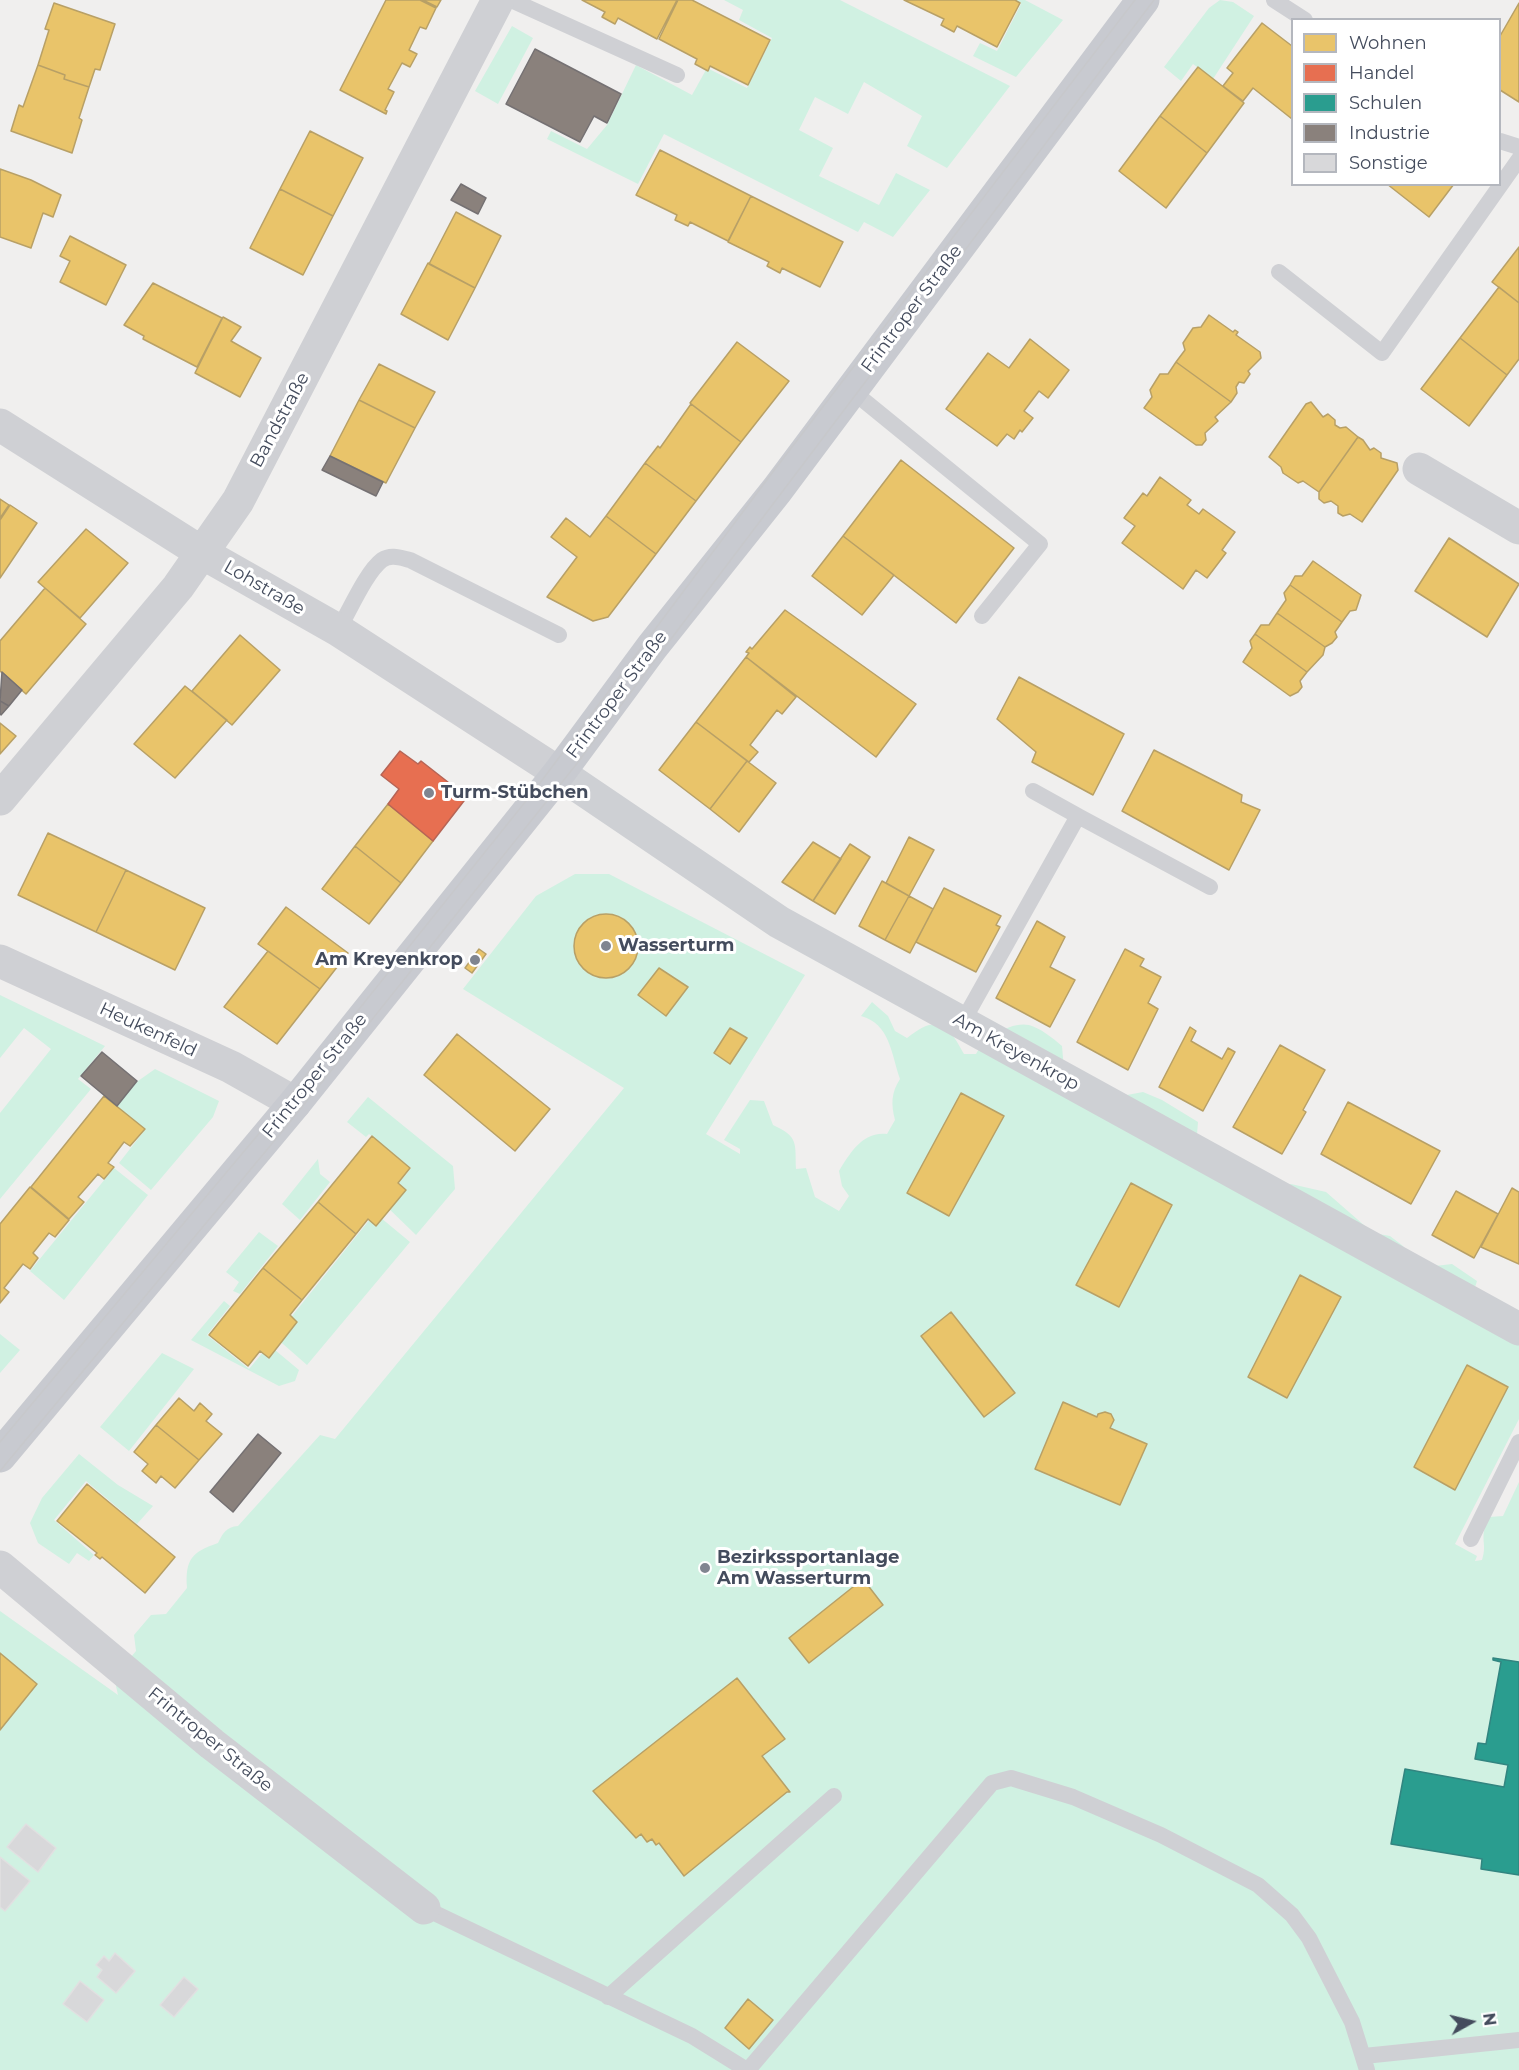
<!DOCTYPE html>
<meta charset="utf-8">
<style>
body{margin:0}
#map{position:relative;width:1519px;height:2070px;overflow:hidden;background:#f0efee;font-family:Montserrat,sans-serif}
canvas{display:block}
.legend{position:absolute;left:1291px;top:18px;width:210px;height:168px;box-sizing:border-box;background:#fff;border:2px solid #b4b7be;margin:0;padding:8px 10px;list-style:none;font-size:18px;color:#444c5d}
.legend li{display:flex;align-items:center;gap:12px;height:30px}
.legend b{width:30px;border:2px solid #b4b7be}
.north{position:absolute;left:1441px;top:1992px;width:60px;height:60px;-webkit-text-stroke:4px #fff;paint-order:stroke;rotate:82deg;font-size:16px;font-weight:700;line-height:24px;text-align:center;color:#444c5d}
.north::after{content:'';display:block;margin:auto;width:21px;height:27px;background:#444c5d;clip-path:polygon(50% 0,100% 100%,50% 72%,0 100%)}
</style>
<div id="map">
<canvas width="1519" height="2070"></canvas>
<ul class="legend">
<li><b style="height:16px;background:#e9c46a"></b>Wohnen</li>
<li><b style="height:16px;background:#e76f51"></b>Handel</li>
<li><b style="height:16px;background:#2a9d8f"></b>Schulen</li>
<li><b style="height:16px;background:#8a817c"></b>Industrie</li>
<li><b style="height:16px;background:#d8d8da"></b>Sonstige</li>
</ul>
<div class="north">N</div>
</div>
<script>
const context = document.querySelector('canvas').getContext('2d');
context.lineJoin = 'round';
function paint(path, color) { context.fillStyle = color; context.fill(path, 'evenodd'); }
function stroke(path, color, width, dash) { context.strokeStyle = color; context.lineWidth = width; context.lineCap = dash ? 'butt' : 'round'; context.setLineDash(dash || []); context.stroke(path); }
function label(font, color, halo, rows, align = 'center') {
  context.font = font + ' Montserrat,sans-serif'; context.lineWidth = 6; context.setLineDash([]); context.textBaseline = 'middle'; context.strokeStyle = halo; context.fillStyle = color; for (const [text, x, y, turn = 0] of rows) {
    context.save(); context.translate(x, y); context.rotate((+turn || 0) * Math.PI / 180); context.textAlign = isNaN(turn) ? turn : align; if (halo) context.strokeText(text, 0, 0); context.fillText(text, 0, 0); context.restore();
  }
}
paint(new Path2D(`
 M724,0H840L1010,86L947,168L907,146L922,116L864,82L848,114L815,97L799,130L833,148L819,176L879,205L896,173L930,190L893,237L864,222L858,232L664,134L638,184L547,139L551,131L587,149L607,125L636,65L692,95L707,68L747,88L772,38L739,20L743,10Z
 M1015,0H1025L1063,20L1016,77L973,56L980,43L997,51L1021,4Z
 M1220,0L1233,2L1254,16L1213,79L1193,64L1181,81L1164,67L1209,8Z
 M512,26L533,38L498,104L475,91Z
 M575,874H609L805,975L706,1134L740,1154V1149L724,1140L750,1100L764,1101L773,1125C799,1137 795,1143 796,1169L806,1168L815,1197L839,1211L849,1196L842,1186L839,1171C850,1153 863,1131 887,1134L895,1120C891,1104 891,1093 900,1079C891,1053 890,1024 861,1016L872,1002L888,1016L895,1031L907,1038C938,1013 948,1024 964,1054H976C984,1039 1010,1021 1029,1025C1040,1028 1053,1038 1062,1046L1065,1081L1127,1095L1143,1092L1162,1100L1198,1122L1196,1147L1271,1193L1291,1184L1326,1192L1373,1233L1390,1236L1403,1246L1409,1257L1427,1267L1452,1264L1477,1281L1472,1297L1519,1332V1419L1455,1544L1477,1556L1475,1561L1482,1560C1488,1542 1478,1539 1489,1517L1503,1516L1519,1482V2070H0V1730L37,1684L0,1653V1611L118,1695L114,1677L136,1651L134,1635L151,1615L166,1614L187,1588C185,1559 192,1552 218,1543C223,1533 226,1527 238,1526L320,1435L335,1439L624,1088L463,989L536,896Z
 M0,995L105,1046L78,1079L91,1089L0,1199V1113L51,1049L24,1028L0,1058Z
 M155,1069L219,1101L213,1117L151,1190L119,1163L144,1131L114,1107L138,1081Z
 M368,1097L453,1166L455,1189L416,1235L383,1203L411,1168L369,1134L366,1137L347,1122Z
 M318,1159L320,1174L330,1182L300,1220L282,1204Z
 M114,1168L148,1195L64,1300L30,1271Z
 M375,1213L410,1242L307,1365L275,1337Z
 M259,1232L278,1246L240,1294L233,1291L239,1282L226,1272Z
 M224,1301L230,1306L207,1335L249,1369L269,1345L299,1370L295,1381L279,1386L191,1340Z
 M0,1334L20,1350L0,1373Z
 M162,1353L194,1369L129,1451L100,1427Z
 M79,1454L118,1485L153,1506L137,1524L86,1481L54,1520L94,1555L89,1561L77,1553L69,1564L38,1543L30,1523L42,1498Z`), '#d0f1e2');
const homes = new Path2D(`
 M386,0H420L436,8L426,29L420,27L409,50L417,54L410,67L402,63L388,89L394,92L385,110L387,111L386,114L340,90Z
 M423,0H441L437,7Z
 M582,0H677L657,39L618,18L615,24L602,17L605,12Z
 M678,0H692L770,40L748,85L710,66L708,71L695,64L697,59L659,39Z
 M904,0H1015L1020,3L997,47L957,26L954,32L941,25L944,19Z
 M54,3L115,24L100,70L95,69L89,87L64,79L65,75L38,65L49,30L45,29Z
 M1519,3V102L1500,90V36Z
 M1262,23L1292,46V119L1253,88L1243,101L1223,86L1233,73L1227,68Z
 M38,65L65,75L64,79L89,87L79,118L82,120L72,153L11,131L19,105L23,107Z
 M1198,67L1244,103L1207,153L1160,116Z
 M1160,116L1207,153L1166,208L1119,171Z
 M310,131L363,158L333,216L280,189Z
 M660,150L751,196L728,241L690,222L688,226L675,220L677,215L636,195Z
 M0,169L31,180L61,195L53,217L43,213L31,248L0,237Z
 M1387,184H1454L1429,217Z
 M280,189L333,216L303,275L250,248Z
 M751,196L843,242L820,287L782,268L780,273L767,266L769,262L728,242Z
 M456,212L501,236L475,288L429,264Z
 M70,236L126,265L106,305L60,282L70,261L60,256Z
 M1519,247V303L1492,282Z
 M428,263L475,288L448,340L401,314Z
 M153,283L222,318L197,367L143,339L144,336L124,325Z
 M1499,287L1519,303V359L1507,375L1460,338Z
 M1209,315L1233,332L1235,330L1238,332L1236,335L1260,352L1261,358L1248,371L1250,374L1244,383L1239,382L1236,387L1237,393L1231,402L1176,362L1185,350L1183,343L1193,328L1201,327Z
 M223,317L241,327L231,341L261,358L240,397L195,373Z
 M1460,338L1507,375L1469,426L1421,389Z
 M1030,339L1069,370L1048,398L1039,391L1024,411L1033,418L1022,432L1020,430L1014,439L1007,434L997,446L946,409L988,353L1009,368Z
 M737,342L789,381L741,442L690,403Z
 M1176,362L1231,402L1215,417L1218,421L1205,433L1206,440L1202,445H1196L1144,408L1152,397L1150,390L1160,374H1168Z
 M379,364L435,392L415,428L359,400Z
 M359,400L415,428L386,483L330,456Z
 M1311,402L1323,417L1328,414L1335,420V425L1340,428L1346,427L1358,437L1319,492L1303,481L1298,483L1283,473L1281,467L1269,457L1306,404Z
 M691,404L741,442L696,501L645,463L658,446L660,448Z
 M1358,437L1363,440L1370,450L1374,448L1381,453V458L1397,463L1398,470L1362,522L1350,514L1343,516L1338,513V506L1331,501L1324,503L1319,499V492Z
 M901,460L1014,548L956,623L843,536Z
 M645,463L696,501L656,554L606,516Z
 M1160,477L1191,500L1187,505L1199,514L1203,509L1235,532L1222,550L1226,553L1207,578L1196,570L1183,589L1122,543L1135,526L1124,518L1143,493L1147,496Z
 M0,499L9,505L0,518Z
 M10,505L37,523L0,578V520Z
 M606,516L656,554L608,617L593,621L547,597L577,557L551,537L566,518L590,537Z
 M86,529L128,563L80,618L38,582Z
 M843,536L894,575L862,615L812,576Z
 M1449,538L1519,584L1487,637L1415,591Z
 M1313,561L1361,595L1356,610L1350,611L1342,622L1290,585L1295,576H1302Z
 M1290,585L1342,622L1335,632L1337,637L1332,643L1325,647L1277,613L1286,600L1284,593Z
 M45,588L86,624L26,694L0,671V641Z
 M785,610L916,704L876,757L746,657L749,653L746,652L750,647L752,649Z
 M1277,613L1325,647L1323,655L1307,672L1255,634L1261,625H1269Z
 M1255,634L1307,672L1300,681L1302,687L1298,692L1290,696L1243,662L1252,648L1250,641Z
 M240,635L280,670L232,725L192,691Z
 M746,657L796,697L782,714L777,710L750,745L758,752L749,762L696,722Z
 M1019,677L1124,734L1093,795L1032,762L1036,752L997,719Z
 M185,686L227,720L175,778L134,744Z
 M696,722L747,761L710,809L659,770Z
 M0,723L16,736L0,754Z
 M1154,750L1242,795L1241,802L1260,810L1229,870L1122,811Z
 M747,761L776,783L739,832L710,809Z
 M388,804L433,841L401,883L355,846Z
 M48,833L126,870L96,932L18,895Z
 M909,837L934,850L909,896L886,883Z
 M813,842L841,859L813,901L782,882Z
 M850,844L870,857L835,914L813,901Z
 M355,846L401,883L369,924L322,889Z
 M126,870L205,908L175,970L96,932Z
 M882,881L909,896L885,940L859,926Z
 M944,888L1001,916L996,925L1000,927L976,972L916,942Z
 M909,896L933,909L910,953L885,940Z
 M286,907L348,953L320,989L258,944Z
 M574 946a32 32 0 1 1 64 0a32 32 0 1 1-64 0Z
 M1037,921L1065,937L1050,967L1075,980L1050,1027L996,998Z
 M479,949L486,954L472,973L465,968Z
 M1125,949L1144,959L1140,966L1161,977L1148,1003L1158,1009L1128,1070L1077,1042Z
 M268,951L320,989L277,1044L224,1007Z
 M659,968L688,987L666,1016L638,995Z
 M1190,1027L1196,1031L1191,1041L1222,1059L1228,1048L1235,1052L1203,1111L1159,1087Z
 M730,1028L747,1038L730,1064L714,1053Z
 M457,1034L550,1109L515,1151L424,1075Z
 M1280,1045L1325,1070L1303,1110L1306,1112L1282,1154L1233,1127Z
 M961,1093L1004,1116L949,1216L907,1193Z
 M104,1096L145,1129L130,1146L124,1142L108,1163L114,1167L104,1179L98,1174L78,1197L84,1202L69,1219L31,1187Z
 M1348,1102L1440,1151L1411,1204L1321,1154Z
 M372,1136L410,1168L398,1183L406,1190L376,1226L368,1219L356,1234L318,1202Z
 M1131,1183L1172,1205L1119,1307L1076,1285Z
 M30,1187L69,1220L55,1237L49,1233L33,1253L38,1258L30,1269L23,1264L4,1288L9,1292L0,1303V1224Z
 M1512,1188L1519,1192V1264L1481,1247Z
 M1456,1191L1498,1214L1474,1258L1432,1235Z
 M318,1202L356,1234L302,1300L263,1268Z
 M263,1268L302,1300L290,1315L297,1322L269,1358L260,1351L248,1366L209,1335Z
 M1300,1275L1341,1297L1287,1398L1248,1377Z
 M951,1312L1015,1393L984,1417L921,1336Z
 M1467,1365L1508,1387L1455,1490L1414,1467Z
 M179,1398L194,1411L200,1403L212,1414L206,1421L222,1434L199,1460L156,1425Z
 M1063,1402L1097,1417L1098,1414L1105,1412L1111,1414L1114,1420L1110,1428L1147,1444L1120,1505L1035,1469Z
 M156,1425L199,1460L175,1488L161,1476L156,1483L142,1471L148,1464L134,1452Z
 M87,1484L175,1557L145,1593L102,1557L100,1559L95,1555L97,1553L57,1521Z
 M863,1579L883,1605L809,1663L789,1638Z
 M0,1653L37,1684L0,1730Z
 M737,1678L785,1739L762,1756L790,1792H787L684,1876L659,1843L656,1845L652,1839L647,1842L641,1834L636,1838L593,1791Z
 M748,1999L773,2020L749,2049L725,2028Z`);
paint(homes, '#e9c46a');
stroke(homes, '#b8a066', 1.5);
const shops = new Path2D(`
 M400,751L418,764L421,761L467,797L433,841L388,804L399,789L381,775Z`);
paint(shops, '#e76f51');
stroke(shops, '#b66455', 1.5);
const schools = new Path2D(`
 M1493,1658L1519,1662V1875L1481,1869L1482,1859L1391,1844L1405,1769L1504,1787L1508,1765L1475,1759L1478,1743L1486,1744L1501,1662L1493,1660Z`);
paint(schools, '#2a9d8f');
stroke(schools, '#328580', 1.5);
const industry = new Path2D(`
 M535,49L621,94L607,123L594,116L580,142L506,104Z
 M461,184L486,198L478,214L451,200Z
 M330,456L383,482L376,496L322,470Z
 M2,672L22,690L9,706L0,701Z
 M0,701L9,706L1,715L0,713Z
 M102,1052L137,1081L117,1106L81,1076Z
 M258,1434L281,1453L233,1512L210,1492Z`);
paint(industry, '#8a817c');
stroke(industry, '#757173', 1.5);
const building = new Path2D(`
 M26,1824L56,1848L38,1872L7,1847Z
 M0,1857L30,1881L5,1911L0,1907Z
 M115,1953L135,1971L116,1993L97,1977L102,1970L96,1965L104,1956L109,1961Z
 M184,1977L198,1989L174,2017L160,2005Z
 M80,1981L104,2000L87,2022L63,2004Z`);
paint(building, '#d8d8da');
stroke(building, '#e1e0e1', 1.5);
stroke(new Path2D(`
 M511,0L677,75
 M1274,0L1305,20
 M1500,141L1519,147
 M1279,272L1382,353L1519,159
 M851,390L1040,544L982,616
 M338,630C349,612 366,572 382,560C391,554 401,558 410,560L559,635
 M1033,791L1078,816
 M962,1023L1078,816L1210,887
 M1471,1539L1519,1442
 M424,1908L692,2036L747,2070
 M608,1997L834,1796
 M1364,2056L1519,2040
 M748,2070L992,1783L1011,1778L1073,1797L1161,1835L1258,1885L1292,1915L1309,1938L1352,2022L1367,2070`), '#cfd0d4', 16);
stroke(new Path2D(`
 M0,425L204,554L338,630L559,773
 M1419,469L1519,528
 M0,799L178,587L238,501L498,0
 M0,961L231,1067L295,1103
 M0,1567L212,1744L424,1908`), '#cfd0d4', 33);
stroke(new Path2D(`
 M559,773L779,922L1519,1329`), '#ced0d4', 33);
stroke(new Path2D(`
 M0,1456L295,1103L559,773L652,647L777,490L1143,0`), '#c8cad0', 33);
stroke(new Path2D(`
 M0,1442L262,1130L534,791L769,477L1135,0
 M0,1471L290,1122L575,766L1154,0`), '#c7c8cb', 1.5);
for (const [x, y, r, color] of [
 [429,793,6,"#808590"],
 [606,946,6,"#808590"],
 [475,960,6,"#808590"],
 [705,1568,6,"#808590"]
]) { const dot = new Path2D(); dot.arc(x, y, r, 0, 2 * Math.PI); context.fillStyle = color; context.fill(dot); stroke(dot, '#fff', 2); }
label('18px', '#444c5d', '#fff', [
 ["Frintroper Straße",912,309,-53],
 ["Bandstraße",280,420,-62],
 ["Lohstraße",264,588,30],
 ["Frintroper Straße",617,695,-53],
 ["Heukenfeld",148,1030,25],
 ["Am Kreyenkrop",1016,1052,29],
 ["Frintroper Straße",315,1076,-51],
 ["Frintroper Straße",210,1740,39]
]);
label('bold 18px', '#444c5d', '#fff', [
 ["Turm-Stübchen",441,793],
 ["Wasserturm",618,946],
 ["Am Kreyenkrop",463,960,"right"],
 ["Bezirkssportanlage",717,1558],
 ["Am Wasserturm",717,1579]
], 'left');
</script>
